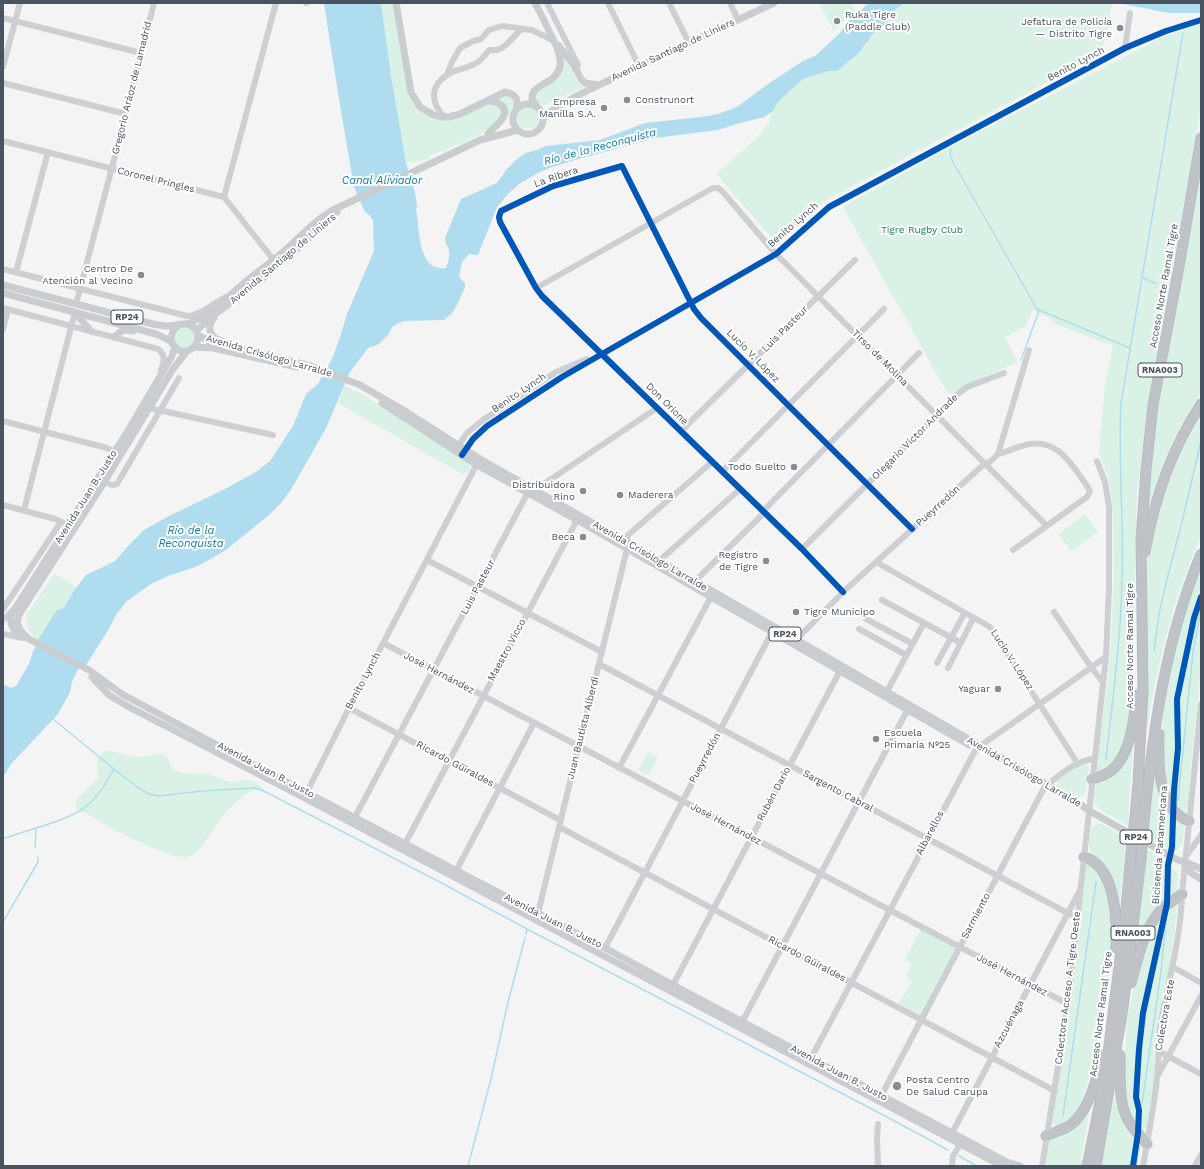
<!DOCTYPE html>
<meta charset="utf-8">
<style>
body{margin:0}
#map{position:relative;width:1204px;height:1169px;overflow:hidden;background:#f4f4f4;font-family:"Work Sans",sans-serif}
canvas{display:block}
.frame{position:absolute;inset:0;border:4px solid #4a5460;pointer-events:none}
</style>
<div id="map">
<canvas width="1204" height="1169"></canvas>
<div class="frame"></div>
</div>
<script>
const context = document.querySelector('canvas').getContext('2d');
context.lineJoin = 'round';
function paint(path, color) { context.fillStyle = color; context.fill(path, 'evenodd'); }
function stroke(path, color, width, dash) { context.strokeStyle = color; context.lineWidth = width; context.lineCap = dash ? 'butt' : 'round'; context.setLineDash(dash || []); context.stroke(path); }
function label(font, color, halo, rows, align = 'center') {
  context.font = font + ' "Work Sans",sans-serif'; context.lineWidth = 4; context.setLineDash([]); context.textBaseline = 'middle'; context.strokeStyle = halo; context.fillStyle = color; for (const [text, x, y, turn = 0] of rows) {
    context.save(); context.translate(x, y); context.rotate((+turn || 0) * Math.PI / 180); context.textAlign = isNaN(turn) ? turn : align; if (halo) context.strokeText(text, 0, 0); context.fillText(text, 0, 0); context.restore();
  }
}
paint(new Path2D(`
 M381,3H394L405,76L425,114L430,117L437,119L488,103H495L502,111C496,134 451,147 431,155L426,160L406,163L391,75Z
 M819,3H851L855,11L834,31Z
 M905,3H1112L1102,53L826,200L777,244L716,174L757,138L769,123L772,112L778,102L803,79L828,71H837L858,54L872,35L888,21L896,9Z
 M1201,22V106L1170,285L1153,371L1137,491L1132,703C1129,720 1123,757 1108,768C1105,771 1100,771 1096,772L1110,659L1114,580L1113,515L1110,486L1099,451L1105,385L1113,346L1053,323L1049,318L1032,310L1026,326L1005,337L1017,362L948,394L843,207L943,151L1165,36L1182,31L1185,27Z
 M563,56L570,64L577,81L584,87L544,105L537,104L534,96L535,92L549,83Z
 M504,94L513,97C515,108 512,115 503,121L505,117L496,99Z
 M517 118a11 11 0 1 1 22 0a11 11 0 1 1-22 0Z
 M1201,153V393C1174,431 1155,477 1146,522V499L1160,380Z
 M173 337a11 11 0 1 1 22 0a11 11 0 1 1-22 0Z
 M345,386L360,393L402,418L405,423L467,462L470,466L468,472L462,474L338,403Z
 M1201,409V537L1191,560L1175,604L1161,655L1151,704L1147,731L1145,612L1146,578L1149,550L1153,524L1178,450Z
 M1085,514L1098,532L1071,551L1058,534Z
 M1201,565V670L1192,753L1188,807L1182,813H1178C1174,807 1169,800 1167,794C1163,783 1163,770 1162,758C1160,692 1179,627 1201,565Z
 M54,574L77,587L64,608L57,610L54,614L38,640L29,632L26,616Z
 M1135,721L1128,819L1148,830L1157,746L1158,769L1183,825C1184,834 1184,844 1176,851L1170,850L1122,823L1099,809L1094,802V792L1096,784L1098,780L1110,774Z
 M104,751C116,749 125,757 136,757C143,758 160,752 164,754C166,755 168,757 169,759C170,778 195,772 208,774C216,776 223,781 231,782C237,783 241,779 246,780C255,780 262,785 265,793C261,791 256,789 251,791C242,795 223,815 218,823C209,835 203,851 188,857C176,862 117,831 104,824C95,819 90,813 80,812L75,804L76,800L98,778L97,761Z
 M648,752L658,757L649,775L638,770Z
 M1085,762L1089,767L1085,794L1080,797L1074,796L1058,786L1056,781L1065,773Z
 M1097,824H1102L1153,853L1159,858L1173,867L1176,871L1178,874L1177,890L1175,895L1134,957L1146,857L1126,846L1117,929L1115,905L1094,858C1087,849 1089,839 1091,828Z
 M1093,862C1102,879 1107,888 1109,907C1115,962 1105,1026 1089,1078C1084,1094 1079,1113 1066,1124C1064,1126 1060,1126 1058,1127L1052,1123L1085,868L1087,863Z
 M1173,904L1176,907L1177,911L1168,976L1154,1048L1155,1075L1147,1127L1142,1132L1126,1110L1124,1095L1126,1025L1139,963L1159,914Z
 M922,927L960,947L922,1020L897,1007L912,981L905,976L912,964L905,960Z
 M1118,1075L1121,1105L1141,1145L1137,1166H1050C1041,1162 1048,1147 1049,1139L1069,1128L1093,1089L1081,1160L1102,1161Z`), '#daf2e5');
paint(new Path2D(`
 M324,3H381L391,75L406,163L415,193L417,206L416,210C420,229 417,272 446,268C449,259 452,252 446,244L445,238L461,199L497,183L507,169L516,160L526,153L537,150L546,146L600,140L645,123L701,117L718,114L737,107L768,84L803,61L815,56L826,46L840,33L846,23L869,3H905L896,9L888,21L872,35L858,54L837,71H828L803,79L778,102L772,112L764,117L740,123L718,130L655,138L575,160L552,167L536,174L519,184L507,195L497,207L478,255L469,254L462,262L459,277L465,283V287L457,305L452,313L444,320L404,321L397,324L392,327L388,335L379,344L368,348L350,372L326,428L292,488L282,502L269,515L226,550L198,566L168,576L151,584L127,601L116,615L107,632L86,665L78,669L72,682L70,692L58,714L11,764L3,778V684L11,688L16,686L29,664L33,652L38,640L54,614L57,610L64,608L73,592L86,575L115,561L130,544L144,530L167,517L225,489L256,472L270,461L293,426L306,394L318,384L333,357L340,337L347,314L374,251L373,221L370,216L365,212L354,187L338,93Z
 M1118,3H1201V13H1169Z`), '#afdcee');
stroke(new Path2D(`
 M951,149L950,155L953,162L1037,309L1130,348
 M1143,277L1151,282L1156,283
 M1021,360L1039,311
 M1154,651L1159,614L1167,579L1182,522L1201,441
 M53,719L114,769L137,787L149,794L159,796L202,791L254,788L260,789L436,880L527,929L887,1117L948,1150
 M1106,759C1113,698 1121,638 1122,577C1124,519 1118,461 1121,403L1183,33
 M1178,800L1193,652L1201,609
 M3,839C28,829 73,821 91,802C101,793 107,781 114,769
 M35,848L36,828
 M3,922L38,862V857
 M526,934L527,929
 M1142,1104L1161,972L1166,920
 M1063,1116L1096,882
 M959,1156L977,1166
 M468,1166L491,1079L508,1002L525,938`), '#afdcee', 1.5);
const highway = new Path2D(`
 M1145,552C1154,500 1172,448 1201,404
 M1159,734C1158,763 1157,809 1189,821
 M1092,779C1099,777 1106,775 1112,770C1131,754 1134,718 1137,695
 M1135,818L1138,783L1143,691L1141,540L1146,470L1153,405L1179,267L1201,138
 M1144,822C1153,730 1165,641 1201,554
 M1084,857C1116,866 1117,921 1116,948
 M1131,983C1138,959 1143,931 1160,911C1166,904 1175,900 1182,894
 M1120,1055C1121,1077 1117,1105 1131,1125C1135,1131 1142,1137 1147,1144
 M1046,1136C1053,1133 1062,1130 1069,1126C1089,1113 1097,1077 1103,1055
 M1087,1166L1105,1077L1125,919L1131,854
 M1096,1166L1123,1008L1141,859`);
stroke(highway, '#b9bdc3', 11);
stroke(new Path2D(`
 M306,3H307
 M547,3L578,65
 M608,3L639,66
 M669,3L689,43
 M730,3L738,20
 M3,18L141,53
 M1125,48L1130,13
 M3,67L20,3
 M447,75L452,62L460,48L473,41L481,39L489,30L502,26L525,29
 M3,83L126,114
 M445,117C431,104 429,87 447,75C455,69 467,69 476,63C482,60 485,55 489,50C505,53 511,37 522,29L532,30L554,41
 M3,141L224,197L276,263
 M224,197L276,3
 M3,269L187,316C200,316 213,303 226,297
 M16,272L48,152
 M536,288L713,188H718L722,191L776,254L1046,525
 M76,304L126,114L154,3
 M3,308L158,349C166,355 164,362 161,370
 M3,329L8,310
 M149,408L273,435
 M3,421L107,448L115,452
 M681,431L855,260
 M456,449L467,433L483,420L556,372L587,359
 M463,453L473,439L487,426L562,377L776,254L829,207L1125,48L1166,31L1201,20
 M998,454C1007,452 1014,448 1022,446C1055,435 1071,463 1087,486L1090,491L1087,497L1013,550
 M722,472L884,309
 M104,482L112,485L117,484L179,378
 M3,505L55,519L75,528
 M24,510L75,312
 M802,549L959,393L967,387L1004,373
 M427,560L602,652
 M659,561L739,490
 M876,562L990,627L1078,764
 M695,581L761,516L765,509L919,353
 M843,592L802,549L542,296L536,288L500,222L499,217L501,211L553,186L622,166L694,309L701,318L912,529
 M882,600L961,643
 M3,609L61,522
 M1054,612L1091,667L1102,681
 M866,619L913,644
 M3,620L13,610
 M859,629L906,655
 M3,634L23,638
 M794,642L843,592L982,466L990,462L998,454L1029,350
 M383,643L1068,1004
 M937,663L963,616
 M599,664L1077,918
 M948,668L972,621
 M885,695L924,623
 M349,708L560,820
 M619,768L713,593
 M305,796L347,712L478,462
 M355,817L526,496L657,408
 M559,827L1055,1091
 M405,844L577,520
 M1187,855L1201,835
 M456,871L534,723
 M537,917L627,549V536L712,462
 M605,948L772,632
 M1173,967L1201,983
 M673,985L842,667
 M740,1026L909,707
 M1158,1051L1201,1074
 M811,1058L976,749L1106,657
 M1158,1075L1201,996
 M881,1096L1044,788C1057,776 1076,760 1094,759
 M950,1137L1079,892
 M878,1166L877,1138L878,1124
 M952,1166L953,1156L963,1140
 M1042,1166L1068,1004L1106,657L1109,587V507L1105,482L1097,461
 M1143,1166C1148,1137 1154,1108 1157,1078C1159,1062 1158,1046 1160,1029C1167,984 1181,940 1182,894L1201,704
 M1195,1166L1201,1155`), '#cdcfd2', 6);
stroke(new Path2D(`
 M396,3L411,92L420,107L434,115L441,117H449L460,114L505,92C516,94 519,99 516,110
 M535,3C540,12 545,22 549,31C558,48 570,70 547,82C539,87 532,89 532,99L536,105
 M558,45L574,65L581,79L585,83L599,85
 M513 119a15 15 0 1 1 30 0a15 15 0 1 1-30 0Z
 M544,118C555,104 600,85 618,76C670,52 722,27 774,3
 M488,134C492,129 498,125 502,119C510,107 498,101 488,101
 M3,285L153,324C159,325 164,326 169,326C176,326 184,322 190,325C205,332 197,354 181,351C176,350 175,346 172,343C168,339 161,336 156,334L3,293
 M75,313L91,331
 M214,318C206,327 210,338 222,341
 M187,324C209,316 226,299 244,283C256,273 270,263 282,253C298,239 313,222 331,211L480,140L518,130
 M196,331L209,319L263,278L307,240L323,223L337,212
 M198,335L209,341L311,366L360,385L403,410L480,459L695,581L1076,801L1088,810C1118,827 1148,844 1178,860C1186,863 1193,865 1201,869
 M114,337L123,330L133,331
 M172,343C170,335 172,330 179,325
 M194,347L213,348L297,367
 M187,351L173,369L103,484L20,613C14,624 20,632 29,639L89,670L122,694L256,766L605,948L673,985L1007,1162L1020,1166
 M382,403L477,465L577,520L969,745
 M23,637C14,632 9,626 11,615L129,429L172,356L175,347
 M92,677L109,695L129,707L295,793L1002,1166
 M1185,863L1191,873L1201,879`), '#cacdd0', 7);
stroke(highway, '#bfc3c8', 9);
const highwayBridge = new Path2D(`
 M1131,854L1135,818
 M1141,859L1144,822`);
stroke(highwayBridge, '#b9bdc3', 11, []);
stroke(highwayBridge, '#bfc3c8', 9);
stroke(new Path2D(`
 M462,455L473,439L487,426L562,377L776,254L829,207L1125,48L1166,31L1201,20
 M843,592L802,549L542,296L536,288L500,222L499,217L501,211L553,186L622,166L694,309L701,318L912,529
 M1133,1166L1138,1133L1139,1110L1136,1097L1139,1049L1143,1013L1167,904L1168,865L1172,847L1174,790L1178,748L1177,699L1194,618L1201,597`), '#0057b8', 6);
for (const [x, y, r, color] of [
 [837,21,4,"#868c94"],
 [1120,28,4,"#868c94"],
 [627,100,4,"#868c94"],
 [604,108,4,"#868c94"],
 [141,275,4,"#868c94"],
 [794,467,4,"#868c94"],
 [583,491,4,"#868c94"],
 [620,495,4,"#868c94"],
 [583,537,4,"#868c94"],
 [766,561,4,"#868c94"],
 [796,612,4,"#868c94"],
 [998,689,4,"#868c94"],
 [876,739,4,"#868c94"],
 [897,1086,5,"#868c94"]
]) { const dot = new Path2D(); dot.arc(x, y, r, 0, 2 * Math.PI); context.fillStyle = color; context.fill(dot); stroke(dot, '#fff', 1.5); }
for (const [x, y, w] of [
 [127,317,32],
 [1160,370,44],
 [785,634,32],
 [1136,837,32],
 [1133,933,44]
]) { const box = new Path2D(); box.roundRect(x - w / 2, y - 7, w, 14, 3); context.fillStyle = '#fff'; context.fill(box); stroke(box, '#4a5460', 1); }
label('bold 9px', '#4a5460', null, [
 ["RP24",127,317],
 ["RNA003",1160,370],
 ["RP24",785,634],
 ["RP24",1136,837],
 ["RNA003",1133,933]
]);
label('10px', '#4a5460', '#fff', [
 ["Ruka Tigre",845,15,"left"],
 ["(Paddle Club)",845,27,"left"],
 ["Jefatura de Policía",1112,22],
 ["— Distrito Tigre",1112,34],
 ["Construnort",635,100,"left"],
 ["Empresa",596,102],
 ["Manilla S.A.",596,114],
 ["Centro De",133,269],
 ["Atención al Vecino",133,281],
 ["Todo Suelto",786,467],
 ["Distribuidora",575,485],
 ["Rino",575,497],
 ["Maderera",628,495,"left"],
 ["Beca",575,537],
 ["Registro",758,555],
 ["de Tigre",758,567],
 ["Tigre Municipo",804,612,"left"],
 ["Yaguar",990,689],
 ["Escuela",884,733,"left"],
 ["Primaria Nº25",884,745,"left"],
 ["Posta Centro",906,1080,"left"],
 ["De Salud Carupa",906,1092,"left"]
], 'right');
label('10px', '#4a5460', '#fff', [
 ["Avenida Santiago de Liniers",673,50,-25],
 ["Benito Lynch",1076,64,-28],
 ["Gregorio Aráoz de Lamadrid",132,88,-76],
 ["La Ribera",556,177,-19],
 ["Coronel Pringles",156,180,14],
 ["Benito Lynch",793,225,-41],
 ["Avenida Santiago de Liniers",283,259,-40],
 ["Acceso Norte Ramal Tigre",1164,286,-80],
 ["Luis Pasteur",785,329,-45],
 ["Avenida Crisólogo Larralde",269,356,16],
 ["Lucio V. López",753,356,45],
 ["Tirso de Molina",880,358,45],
 ["Benito Lynch",519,393,-34],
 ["Don Orione",667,404,45],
 ["Olegario Víctor Andrade",915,437,-45],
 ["Avenida Juan B. Justo",86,497,-58],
 ["Pueyrredón",938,506,-42],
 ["Avenida Crisólogo Larralde",650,556,30],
 ["Luis Pasteur",478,587,-62],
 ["Acceso Norte Ramal Tigre",1130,646,-90],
 ["Maestro Vicco",507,650,-62],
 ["Lucio V. López",1012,660,57],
 ["José Hernández",439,673,28],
 ["Benito Lynch",363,681,-62],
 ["Juan Bautista Alberdi",583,728,-76],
 ["Pueyrredón",705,758,-62],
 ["Ricardo Güiraldes",455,764,28],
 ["Avenida Juan B. Justo",266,770,28],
 ["Avenida Crisólogo Larralde",1024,772,30],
 ["Sargento Cabral",838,791,28],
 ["Rubén Darío",774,794,-62],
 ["José Hernández",726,824,28],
 ["Albarellos",930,833,-62],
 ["Bicisenda Panamericana",1160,845,-86],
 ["Sarmiento",976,916,-62],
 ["Avenida Juan B. Justo",553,921,27],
 ["Ricardo Güiraldes",807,959,28],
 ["José Hernández",1012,975,28],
 ["Colectora Acceso A Tigre Oeste",1068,988,-83],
 ["Acceso Norte Ramal Tigre",1101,1014,-83],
 ["Colectora Este",1165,1015,-80],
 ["Azcuénaga",1009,1024,-62],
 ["Avenida Juan B. Justo",839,1073,28]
]);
label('10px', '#198457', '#fff', [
 ["Tigre Rugby Club",922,230]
]);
label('italic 11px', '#0e7aa8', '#fff', [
 ["Río de la Reconquista",600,147,-15],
 ["Canal Aliviador",382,181],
 ["Río de la",191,531],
 ["Reconquista",191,544]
]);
</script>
